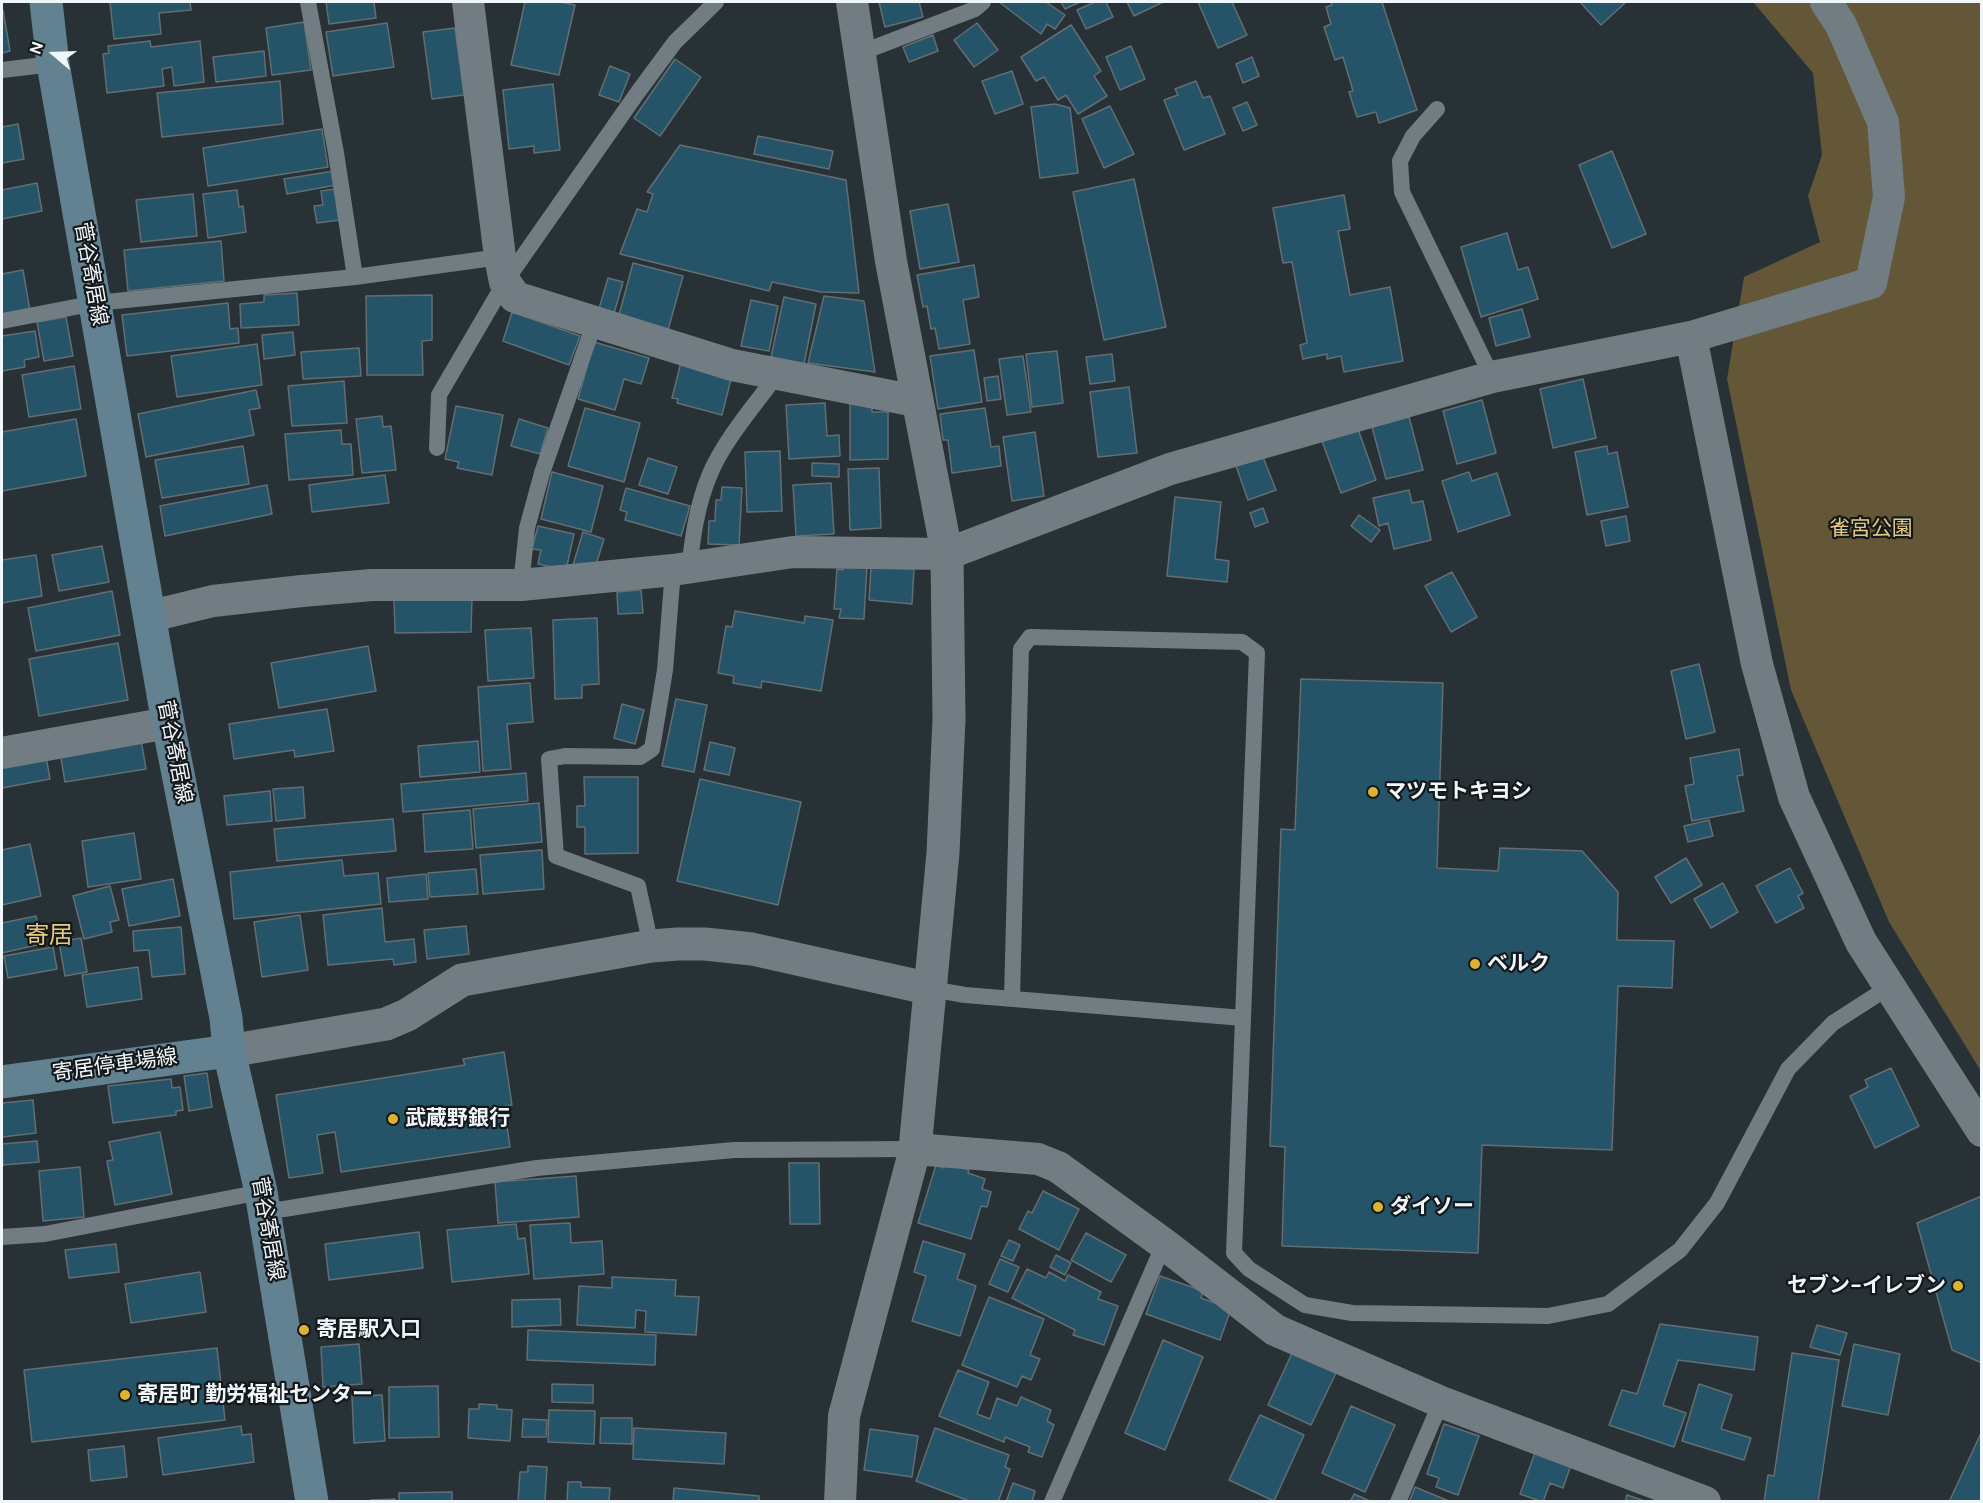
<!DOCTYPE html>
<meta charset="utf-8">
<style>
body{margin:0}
#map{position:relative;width:1983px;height:1503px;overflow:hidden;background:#283136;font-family:"DM Sans",sans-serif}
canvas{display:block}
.frame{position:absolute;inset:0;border:3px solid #f0f6f9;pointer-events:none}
.north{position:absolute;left:24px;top:24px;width:60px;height:60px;-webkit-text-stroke:4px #14181a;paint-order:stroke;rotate:289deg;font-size:16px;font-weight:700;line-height:24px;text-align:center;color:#f0f6f9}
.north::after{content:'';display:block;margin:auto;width:21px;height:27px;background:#f0f6f9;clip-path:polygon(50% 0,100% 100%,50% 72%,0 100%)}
</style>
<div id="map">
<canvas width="1983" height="1503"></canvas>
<div class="frame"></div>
<div class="north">N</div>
</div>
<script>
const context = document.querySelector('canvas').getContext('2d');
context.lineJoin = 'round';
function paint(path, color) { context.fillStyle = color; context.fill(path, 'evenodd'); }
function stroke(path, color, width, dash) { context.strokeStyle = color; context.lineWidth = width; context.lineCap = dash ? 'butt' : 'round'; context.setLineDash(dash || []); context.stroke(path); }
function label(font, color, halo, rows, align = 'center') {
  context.font = font + ' "DM Sans","Noto Sans JP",sans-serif'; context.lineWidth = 4.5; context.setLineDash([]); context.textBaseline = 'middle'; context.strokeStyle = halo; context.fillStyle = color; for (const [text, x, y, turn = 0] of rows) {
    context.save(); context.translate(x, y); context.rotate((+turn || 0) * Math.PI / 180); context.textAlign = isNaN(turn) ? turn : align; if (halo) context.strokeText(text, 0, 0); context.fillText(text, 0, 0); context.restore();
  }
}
paint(new Path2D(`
 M1753,2H1981V1071L1889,922L1791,690L1727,379L1744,277L1820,242L1808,196L1822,155L1813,73Z`), '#635738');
const building = new Path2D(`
 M110,2H190L191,10L159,13L161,34L114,39Z
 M326,2H374L376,18L329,24Z
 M525,2H560L575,5L559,75L511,65Z
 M879,2H919L923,17L885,27Z
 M999,2H1046L1065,15L1055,29L1047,24L1041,34Z
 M1061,2H1080L1065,9Z
 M1095,2H1106L1113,17L1086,29L1077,10Z
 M1127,2H1163L1134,16Z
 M1198,2H1232L1247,35L1218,48Z
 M1331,2H1382L1417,110L1379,123L1376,112L1357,117L1349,92L1353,91L1343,57L1335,60L1324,27L1331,24L1326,7L1332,5Z
 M1580,2H1626L1601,25Z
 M3,10L10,51L2,53V11Z
 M304,22L311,70L272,75L266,28Z
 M387,23L394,67L333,76L326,32Z
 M977,23L998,50L974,67L954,40Z
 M1071,25L1101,71L1094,76L1107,96L1078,114L1066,95L1058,100L1044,77L1036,81L1021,57Z
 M455,28L464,95L432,99L423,32Z
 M933,35L938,51L909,62L903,47Z
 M150,41L151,47L200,41L204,82L174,86L172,67L162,69L164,86L107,93L103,54L109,53L108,46Z
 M1131,46L1145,79L1120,90L1106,57Z
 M264,51L266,76L216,82L213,57Z
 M1252,57L1259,76L1243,83L1236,64Z
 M675,59L701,77L660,136L634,118Z
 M610,66L630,74L619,102L599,95Z
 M1012,71L1023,104L995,114L982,81Z
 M280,81L283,124L162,137L157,93Z
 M1196,81L1203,98L1210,96L1225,134L1184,150L1164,100L1178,95L1175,89Z
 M553,84L560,150L534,153V146L509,149L503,90Z
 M1247,102L1257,125L1243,131L1233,108Z
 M1055,104L1070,108L1078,173L1040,178L1031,107Z
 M1110,106L1134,154L1104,168L1082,119Z
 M18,124L24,159L2,163V127Z
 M322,129L328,167L208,186L203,148Z
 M758,136L833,151L829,169L754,154Z
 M680,145L846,180L859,293L821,292L772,282L769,291L620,254L637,209L647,212L653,194L647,192Z
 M1612,151L1646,234L1612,248L1579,165Z
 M334,171L336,185L287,194L284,179Z
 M1134,179L1166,327L1104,340L1073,192Z
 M37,183L42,211L2,219V190Z
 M336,189L340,220L317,223L314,206L323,205L321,191Z
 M237,190L239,207L243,206L246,232L208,238L203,194Z
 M193,194L197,236L141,242L136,200Z
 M1344,195L1350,229L1338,231L1350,295L1390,287L1403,361L1344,372L1341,356L1327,359V354L1303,359L1300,345L1307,343L1292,262L1283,263L1273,208Z
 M948,204L959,262L920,269L910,211Z
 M1507,233L1518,270L1528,267L1538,299L1481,317L1461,247Z
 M221,241L224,281L128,291L124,250Z
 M633,263L683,276L668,330L619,315Z
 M974,265L979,297L963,300L970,344L939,349L935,328L931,329L927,306L923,307L917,275Z
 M23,270L30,311L2,316V274Z
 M608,278L623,282L613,317L598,312Z
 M297,293L299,325L241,328L240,304L264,302V295Z
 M432,295V340L422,341L423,375H367L366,296Z
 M824,296L864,301L875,372L808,363Z
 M784,297L816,304L804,364L771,357Z
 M751,300L778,306L769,351L741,346Z
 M228,303L230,329L238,328L239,343L127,356L122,315Z
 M1522,309L1530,337L1496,346L1489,318Z
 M512,312L580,336L569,365L503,341Z
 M66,317L73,356L44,361L37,322Z
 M35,331L39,357L24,360L25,367L2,371V336Z
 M293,332L295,355L264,359L262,335Z
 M594,342L649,358L641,384L624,379L615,410L578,399Z
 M257,344L262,385L177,397L171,356Z
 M359,348L361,376L303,379L301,352Z
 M974,350L982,402L938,409L930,356Z
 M1057,351L1063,403L1032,407L1026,354Z
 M1112,354L1115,381L1090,384L1086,357Z
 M1023,356L1031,412L1007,415L999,359Z
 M681,362L732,375L722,415L677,403L678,399L672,398Z
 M74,366L81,409L29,417L22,375Z
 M998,376L1001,399L987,401L984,378Z
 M1583,379L1596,438L1553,448L1540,389Z
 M344,381L347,423L292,426L288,386Z
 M1129,387L1137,453L1098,457L1090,392Z
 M256,390L260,408L249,410L254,435L146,457L138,414Z
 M1482,400L1496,453L1457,464L1443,411Z
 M825,403L827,436L839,435L840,456L789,459L786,405Z
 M850,404H872V412H888V459L850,460Z
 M456,406L503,415L492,475L457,468L459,462L445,459Z
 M585,408L640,423L624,482L568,466Z
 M985,408L991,447L999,446L1001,466L952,473L948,440H943L940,414Z
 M382,416L383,427L391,426L396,470L362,473L356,419Z
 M1409,417L1423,470L1386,479L1372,427Z
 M76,419L86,476L2,491V432Z
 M519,419L548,428L540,454L511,446Z
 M1358,429L1376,480L1341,493L1322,441Z
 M341,430L342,444H351L353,475L289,480L285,434Z
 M1035,432L1044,496L1012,501L1003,437Z
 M243,446L249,484L162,498L155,460Z
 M1607,446L1608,454L1617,452L1628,507L1587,515L1575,452Z
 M780,451L782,511L747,512L745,452Z
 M1263,457L1276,490L1248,500L1236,466Z
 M648,458L677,467L668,494L639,485Z
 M812,463L839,464V477L812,476Z
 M879,468L881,528L850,530L848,469Z
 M552,472L603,486L591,532L541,519Z
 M1469,472L1472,481L1497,473L1510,515L1458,532L1442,481Z
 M385,475L389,503L312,512L309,485Z
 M831,483L834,534L796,536L793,485Z
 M267,485L272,514L165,536L160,506Z
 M722,487L742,488L739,545L708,544L709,521H715L716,500H721Z
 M626,488L690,506L681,536L625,520L627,512L620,510Z
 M1409,490L1412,503L1423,501L1431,540L1394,549L1388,523L1379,526L1373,498Z
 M1175,497L1221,502L1215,559L1229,561L1227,582L1167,576Z
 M1263,508L1268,522L1255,527L1250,513Z
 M1359,515L1380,530L1371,542L1351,526Z
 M1626,516L1630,541L1606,546L1601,521Z
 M538,526L574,534L566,570L538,564L541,550L532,549Z
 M583,532L604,539L594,571L573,565Z
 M102,546L109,582L59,591L52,555Z
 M36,555L42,596L2,603V560Z
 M843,565L867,566L864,619L839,618L841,609H834L837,569L843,570Z
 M871,567L914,569L912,604L869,600Z
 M1452,572L1477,617L1451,632L1425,586Z
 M641,590L643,613L618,614L617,592Z
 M112,591L120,635L36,651L28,608Z
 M472,598L471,632L395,633L394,599Z
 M735,611L804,623L805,616L833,620L821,691L762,681L761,688L733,683L734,676L718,673L726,626L732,627Z
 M597,618L599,684L582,685V698L555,699L553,620Z
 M531,628L534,678L488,681L485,630Z
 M118,643L128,700L39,716L29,659Z
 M368,646L376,691L279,708L271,663Z
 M1699,664L1715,732L1686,739L1671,671Z
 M1301,679L1443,683L1437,868L1498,871L1500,848L1582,851L1618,892L1617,940L1674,941L1672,988L1618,986L1612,1150L1482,1145L1478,1253L1282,1246L1285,1147L1270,1146L1281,829L1295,830Z
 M530,683L533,722L507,724L511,769L483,771L478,687Z
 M676,699L707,705L694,772L662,766Z
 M622,704L644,710L635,744L614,738Z
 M327,709L334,751L295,757L294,750L234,759L229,724Z
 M140,734L146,769L65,782L59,747Z
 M478,741L480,772L420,777L418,746Z
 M710,742L735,748L729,775L704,770Z
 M1739,749L1743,775L1737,776L1744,811L1692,821L1685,786L1694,784L1690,758Z
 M46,756L50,779L2,788V764Z
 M526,773L528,801L403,812L401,784Z
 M584,777H638V853L585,854V827H577V806H585Z
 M700,779L801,802L778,905L677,881Z
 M303,787L305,818L276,821L273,789Z
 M270,791L272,821L227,825L224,796Z
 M539,803L542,842L476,848L473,809Z
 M470,810L473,849L425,852L423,814Z
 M393,819L396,851L277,861L274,829Z
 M1709,820L1713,836L1688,842L1684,826Z
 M134,833L141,879L88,887L82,841Z
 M30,844L41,896L2,905V850Z
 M542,850L544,889L483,894L480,855Z
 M1686,858L1702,885L1671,903L1655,877Z
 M342,860L344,876L378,873L381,904L234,919L230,872Z
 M1790,868L1803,893L1798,896L1804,908L1776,923L1756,886Z
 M476,869L478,894L430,897L428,873Z
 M426,874L428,899L389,902L387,878Z
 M173,879L180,916L129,926L122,889Z
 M1723,883L1738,912L1711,928L1694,899Z
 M110,886L119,920L110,922L112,932L84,939L73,896Z
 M382,908L385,942L414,939L416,962L394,965L393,959L328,965L323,915Z
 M300,915L308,970L262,977L254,922Z
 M36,916L41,944L2,953V923Z
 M466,926L469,954L427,959L424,930Z
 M181,927L185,974L152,977L149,950L134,951L133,931Z
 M81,938L87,972L65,976L59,942Z
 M53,947L57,969L8,978L4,956Z
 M138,967L142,999L87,1007L82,975Z
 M504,1052L512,1105L504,1106L510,1147L341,1172L335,1132L317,1135L323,1173L289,1178L276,1095L465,1065L463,1059Z
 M1891,1068L1919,1126L1875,1148L1850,1096L1868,1087L1865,1080Z
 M207,1073L212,1107L189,1111L184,1076Z
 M171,1079L172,1088L180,1087L183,1110L176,1111V1115L113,1123L108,1086Z
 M33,1100L36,1133L2,1137V1103Z
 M160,1132L172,1194L115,1205L107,1161L113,1160L109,1142Z
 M37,1141L39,1162L3,1165L2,1144Z
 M946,1162L969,1170L968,1173L985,1179L982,1189L991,1192L987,1207L981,1206L971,1239L918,1223L936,1165L944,1168Z
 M789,1163H819L820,1224H790Z
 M80,1167L84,1217L43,1221L39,1171Z
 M576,1176L579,1217L498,1223L495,1182Z
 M1043,1191L1079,1209L1059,1250L1019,1229L1028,1211L1032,1213Z
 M1982,1196V1363L1952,1350L1917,1223Z
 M570,1223L571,1243L602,1241L604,1274L534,1279L530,1225Z
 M516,1224L518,1239L525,1238L529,1274L452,1282L447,1230Z
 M419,1232L423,1268L329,1280L325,1244Z
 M1086,1233L1126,1255L1111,1282L1071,1260Z
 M1009,1240L1020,1245L1013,1261L1001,1256Z
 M923,1241L965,1254L957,1279L976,1286L960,1336L912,1321L926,1276L914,1272Z
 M116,1244L119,1272L69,1278L65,1250Z
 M1056,1255L1071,1263L1065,1275L1050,1267Z
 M1000,1259L1019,1267L1008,1292L989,1284Z
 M1027,1269L1046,1278L1049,1272L1065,1281L1068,1275L1101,1292L1098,1299L1118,1306L1104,1345L1073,1335L1075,1330L1012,1298Z
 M200,1272L206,1312L131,1323L125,1284Z
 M1160,1276L1203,1291L1201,1298L1231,1309L1220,1340L1146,1314Z
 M612,1277L676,1280L675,1296L699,1297L696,1335L645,1332L646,1311L636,1310L635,1328L577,1325L579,1286L612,1288Z
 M989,1297L1044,1319L1030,1355L1040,1359L1031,1380L1022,1376L1017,1387L962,1365Z
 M560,1299L561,1325L512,1327V1300Z
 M1660,1324L1758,1337L1754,1370L1678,1360L1663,1405L1686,1413L1674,1447L1609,1425L1622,1390L1637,1394Z
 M1817,1325L1847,1333L1840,1355L1810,1347Z
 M528,1330L656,1335L655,1365L527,1360Z
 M1163,1340L1203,1357L1165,1450L1125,1433Z
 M359,1344L362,1384L323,1387L321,1347Z
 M1854,1344L1900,1354L1888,1415L1842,1406Z
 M217,1348L225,1420L32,1442L24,1370Z
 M1292,1353L1336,1373L1311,1425L1268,1405Z
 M1792,1353L1839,1360L1818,1502H1764L1768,1475L1774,1476Z
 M958,1370L989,1382L977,1414L990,1419L997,1398L1017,1406L1021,1397L1051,1410L1047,1421L1054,1425L1042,1457L1028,1452L1030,1447L1005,1437L1004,1442L939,1416Z
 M552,1384L593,1385V1403L552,1402Z
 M1699,1384L1732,1395L1721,1429L1751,1438L1744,1460L1682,1441Z
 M438,1386L439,1437L389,1438V1387Z
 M382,1395L385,1441L354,1443L352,1396Z
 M479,1404L497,1405V1409L512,1410L510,1441L468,1438L469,1409H479Z
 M1351,1406L1395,1425L1365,1492L1322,1473Z
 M549,1410L595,1411L594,1444L548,1442Z
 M1260,1415L1304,1435L1274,1501L1229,1480Z
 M601,1418H632V1444L600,1443Z
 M523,1419L547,1420L546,1437H522Z
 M1444,1424L1479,1436L1458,1495L1436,1487L1439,1478L1427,1474Z
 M241,1426L242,1435L251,1434L254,1462L163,1475L158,1438Z
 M634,1428L726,1433L724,1464L633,1459Z
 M935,1428L1009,1455L1005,1467L1010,1469L998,1502H972L916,1481Z
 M870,1429L918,1436L912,1477L864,1470Z
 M1982,1431V1502H1949Z
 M124,1446L127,1477L91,1481L88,1450Z
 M1536,1450L1572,1462L1563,1488L1550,1483L1543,1502L1520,1494Z
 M528,1466L547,1467L545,1502H518L520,1472H528Z
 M568,1482H581V1487L610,1488L609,1502H567Z
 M1013,1483L1035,1491L1032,1502H1006Z
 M1415,1487L1451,1502H1409Z
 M674,1488L759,1496V1502H673Z
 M452,1492V1502H399V1493Z
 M1354,1494L1372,1502H1350Z
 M1627,1495L1645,1501V1502H1625Z
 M395,1499V1502H370V1500Z`);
paint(building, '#255368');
stroke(building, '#636e73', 1.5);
stroke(new Path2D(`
 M308,2L336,153L355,277
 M860,53L975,9L983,2
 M2,70L53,64
 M1437,109L1413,136L1400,161L1402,192L1492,377
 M2,321L96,303L355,277L500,257
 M437,448L439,395L505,282L638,92L675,42L716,2
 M689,568C693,536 697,504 710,474C723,442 756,403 777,375
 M521,585L527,528L542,473L594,324
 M651,946L638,886L556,856L549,759L565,756L640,757L652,749L665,670L673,570
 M931,989L965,995L1243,1018
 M1012,998L1021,649L1030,637L1242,642L1257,653L1234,1253L1249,1269L1305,1305L1352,1313L1548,1316L1608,1304L1680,1250L1717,1203L1788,1069L1833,1023L1889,987
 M264,1210L284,1209L537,1168L734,1150L915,1149
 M2,1237L45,1234L261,1192
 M1052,1502L1164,1244
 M1398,1502L1441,1402`), '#727d83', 16);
stroke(new Path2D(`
 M468,2L500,257L505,282L515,297L732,365L916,401
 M852,2L891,261L947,554
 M1691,337L1757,664L1794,797L1861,942L1982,1131
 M151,616L213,601L302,591L372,585H521L673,570L793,552L947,554L1170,469L1492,377L1691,337L1871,283L1889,197L1883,122L1841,25L1826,2
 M2,753L168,723
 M840,1502L844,1416L915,1149L1038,1159L1058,1167L1164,1244L1275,1330L1441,1402L1705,1502`), '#727d83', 32);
stroke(new Path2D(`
 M229,1051L386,1024L407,1015L462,980L651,946L678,944H705L752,949L931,989
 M915,1149L943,853L949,719L947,554`), '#727d83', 33);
stroke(new Path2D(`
 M46,2L53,64L168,723L226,1018L229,1051L261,1192L312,1502
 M2,1082L229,1051`), '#628291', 33);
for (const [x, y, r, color] of [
 [1373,792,6,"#dcb233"],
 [1475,964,6,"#dcb233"],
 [393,1119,6,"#dcb233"],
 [1378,1207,6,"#dcb233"],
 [1958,1286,6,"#dcb233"],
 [304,1330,6,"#dcb233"],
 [125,1395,6,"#dcb233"]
]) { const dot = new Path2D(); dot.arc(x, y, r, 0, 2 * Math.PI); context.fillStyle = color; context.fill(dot); stroke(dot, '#14181a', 2); }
label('21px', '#f0f6f9', '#14181a', [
 ["菅谷寄居線",90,274,80],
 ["菅谷寄居線",174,752,79],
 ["寄居停車場線",115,1066,-8],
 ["菅谷寄居線",267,1229,80]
]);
label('21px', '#e2c884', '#14181a', [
 ["雀宮公園",1871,529]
]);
label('bold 21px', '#f0f6f9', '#14181a', [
 ["マツモトキヨシ",1385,792],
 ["ベルク",1487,964],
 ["武蔵野銀行",405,1119],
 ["ダイソー",1390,1207],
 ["セブン-イレブン",1946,1286,"right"],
 ["寄居駅入口",316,1330],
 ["寄居町 勤労福祉センター",137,1395]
], 'left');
label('24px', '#e8cb80', '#14181a', [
 ["寄居",49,937]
]);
</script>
